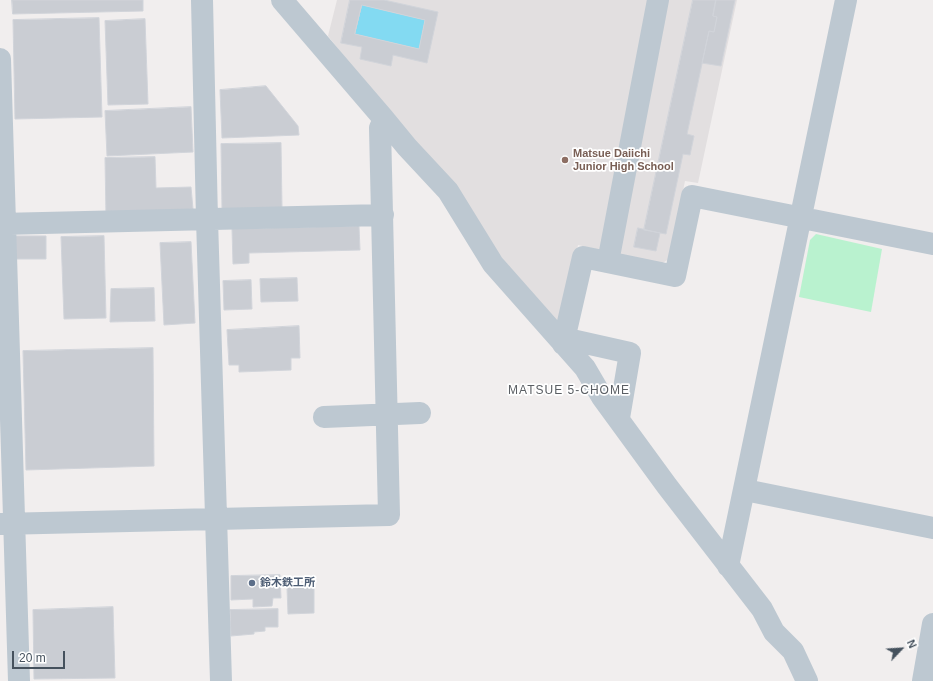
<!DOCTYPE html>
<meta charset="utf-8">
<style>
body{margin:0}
#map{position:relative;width:933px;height:681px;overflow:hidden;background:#f1eeee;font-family:Arial,sans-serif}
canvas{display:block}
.north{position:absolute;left:881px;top:629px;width:40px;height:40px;-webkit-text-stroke:3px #fff;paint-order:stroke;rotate:65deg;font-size:11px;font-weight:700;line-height:16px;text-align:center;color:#45515d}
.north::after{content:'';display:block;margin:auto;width:14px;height:18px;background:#45515d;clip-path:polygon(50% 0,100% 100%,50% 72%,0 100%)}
.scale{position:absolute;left:12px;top:651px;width:53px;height:18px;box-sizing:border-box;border:2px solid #45515d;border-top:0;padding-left:5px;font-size:12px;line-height:14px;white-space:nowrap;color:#45515d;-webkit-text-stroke:3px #fff;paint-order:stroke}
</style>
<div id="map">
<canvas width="933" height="681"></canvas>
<div class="north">N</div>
<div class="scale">20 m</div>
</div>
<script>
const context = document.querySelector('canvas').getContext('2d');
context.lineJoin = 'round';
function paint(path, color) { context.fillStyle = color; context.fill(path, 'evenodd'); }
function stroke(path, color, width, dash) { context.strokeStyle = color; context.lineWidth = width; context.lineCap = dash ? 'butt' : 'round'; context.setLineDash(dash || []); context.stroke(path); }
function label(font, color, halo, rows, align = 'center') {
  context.font = font + ' Arial,"Noto Sans JP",sans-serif'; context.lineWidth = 3.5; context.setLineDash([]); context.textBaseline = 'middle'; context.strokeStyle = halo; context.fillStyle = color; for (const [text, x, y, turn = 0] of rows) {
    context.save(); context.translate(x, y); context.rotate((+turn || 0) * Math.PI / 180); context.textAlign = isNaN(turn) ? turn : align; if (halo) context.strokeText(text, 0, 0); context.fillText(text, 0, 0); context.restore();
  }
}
paint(new Path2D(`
 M337,0H737L698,183L685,181L669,259L661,264L578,245L560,324H554L328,36Z`), '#e2dfe0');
paint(new Path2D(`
 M816,234L882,249L871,312L799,297L810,240Z`), '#b9f2cf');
paint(new Path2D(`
 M362,5L425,20L419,49L355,34Z`), '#83daf2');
const building = new Path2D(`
 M12,0H143V11L13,14Z
 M350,0H384L438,12L427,63L393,55L391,66L360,59L362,47L341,43ZM362,5L425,20L419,49L355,34Z
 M693,0H716L713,16L717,17L714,32L709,31L687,134L694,136L690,155L683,154L666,234L644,230Z
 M716,0H735L721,66L702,63L709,31L714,32L717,17L713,16Z
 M99,18L102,117L15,119L13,20Z
 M145,19L148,104L108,105L105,21Z
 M266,86L298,126L299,135L222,138L220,90Z
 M191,107L193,152L107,156L105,111Z
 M281,143L282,208L222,209L221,144Z
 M155,157L156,188L191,187L193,209L106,216L105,158Z
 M359,226L360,250L249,253V263L233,264L232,229Z
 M638,228L660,233L656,251L634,247Z
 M16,236H46V259H16Z
 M104,236L106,318L64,319L61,237Z
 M191,242L195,323L164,325L160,243Z
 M297,278L298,301L261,302L260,279Z
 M251,280L252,309L224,310L223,281Z
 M154,288L155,321L110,322L111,289Z
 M299,326L300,358H291V370L239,372V365H229L227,330Z
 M153,348L154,466L26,470L23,351Z
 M280,575L281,598H273L272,606L253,607V599L231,600V576Z
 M314,586V613L288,614L287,588Z
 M113,607L115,678L34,679L33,610Z
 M278,609V627H265V631L254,632V634L231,636L230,610Z`);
paint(building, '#cacdd3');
stroke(building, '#d1d4da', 1);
stroke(new Path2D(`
 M202,0L207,219L221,681
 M0,59L19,681
 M384,119L407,147L448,191L493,264L585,368L602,397L667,486L762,609L774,632L793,651L807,681
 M0,224L383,215
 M608,262L658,0
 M563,344L583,257L675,276L692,196L933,244
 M563,344L572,340L630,353L619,418
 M324,417L420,413
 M745,490L933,528
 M0,524L389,515L380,128L384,119L282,0
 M728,566L846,0
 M923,681L933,624`), '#bdc8d1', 22);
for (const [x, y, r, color] of [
 [565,160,4,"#8d6e63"],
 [252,583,4,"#5c6f8a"]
]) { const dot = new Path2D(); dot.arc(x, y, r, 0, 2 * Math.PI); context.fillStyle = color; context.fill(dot); stroke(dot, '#fff', 1.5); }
label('bold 11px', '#785e54', '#fff', [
 ["Matsue Daiichi",573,154],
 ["Junior High School",573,167]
], 'left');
label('bold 11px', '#4e5e75', '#fff', [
 ["鈴木鉄工所",260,583]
], 'left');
context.letterSpacing = '1px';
label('12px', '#5a5e63', '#fff', [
 ["MATSUE 5-CHOME",569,391]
]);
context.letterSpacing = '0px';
</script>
